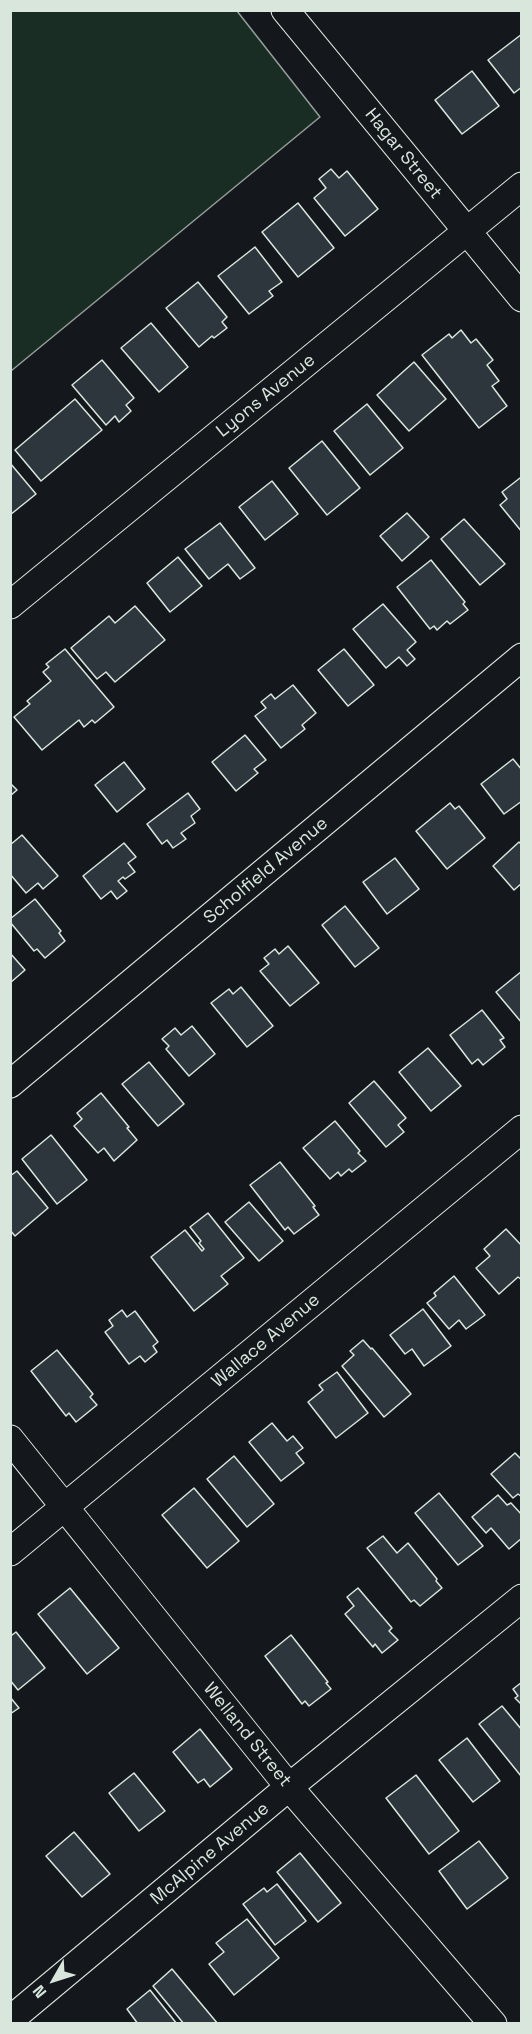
<!DOCTYPE html>
<style>
body{margin:0}
#map{position:relative;width:532px;height:2034px;overflow:hidden;background:#14181c;font-family:"Space Grotesk",sans-serif}
canvas{display:block}
.frame{position:absolute;inset:0;border:12px solid #d8e6dc;pointer-events:none}
.north{position:absolute;left:24px;top:1950px;width:60px;height:60px;-webkit-text-stroke:4px #14181c;paint-order:stroke;rotate:231deg;font-size:16px;font-weight:700;line-height:24px;text-align:center;color:#d8e6dc}
.north::after{content:'';display:block;margin:auto;width:21px;height:27px;background:#d8e6dc;clip-path:polygon(50% 0,100% 100%,50% 72%,0 100%)}
</style>
<div id="map">
<canvas width="532" height="2034"></canvas>
<div class="frame"></div>
<div class="north">N</div>
</div>
<script>
const context = document.querySelector('canvas').getContext('2d');
context.lineJoin = 'round';
function paint(path, color) { context.fillStyle = color; context.fill(path, 'evenodd'); }
function stroke(path, color, width, dash) { context.strokeStyle = color; context.lineWidth = width; context.lineCap = dash ? 'butt' : 'round'; context.setLineDash(dash || []); context.stroke(path); }
function label(font, color, halo, rows, align = 'center') {
  context.font = font + ' "Space Grotesk",sans-serif'; context.lineWidth = 4.5; context.setLineDash([]); context.textBaseline = 'middle'; context.strokeStyle = halo; context.fillStyle = color; for (const [text, x, y, turn = 0] of rows) {
    context.save(); context.translate(x, y); context.rotate((+turn || 0) * Math.PI / 180); context.textAlign = isNaN(turn) ? turn : align; if (halo) context.strokeText(text, 0, 0); context.fillText(text, 0, 0); context.restore();
  }
}
const green = new Path2D(`
 M11,10L237,11L320,117L11,371Z`);
paint(green, '#1a2d24');
stroke(green, '#939e99', 1.5);
const building = new Path2D(`
 M522,34V87L514,93L488,60Z
 M472,71L499,106L462,134L435,100Z
 M331,169L339,178L347,171L378,209L345,236L314,198L326,188L319,179Z
 M298,203L334,248L298,277L262,232Z
 M255,247L282,282L269,291L273,296L249,314L218,276Z
 M198,282L227,317L222,322L227,328L214,338L212,336L199,347L166,308Z
 M151,323L188,367L159,392L121,348Z
 M461,330L471,343L476,339L493,360L487,365L499,381L492,386L507,406L479,428L422,355L449,334L452,338Z
 M102,360L134,398L126,405L131,411L119,422L115,416L106,425L72,385Z
 M414,362L446,399L409,431L377,395Z
 M75,399L102,430L41,481L15,450Z
 M367,404L403,448L370,475L334,431Z
 M322,441L360,488L327,515L289,468Z
 M10,463L36,494L10,515Z
 M520,478L522,480V532L500,505L507,499L502,492Z
 M272,481L298,514L265,540L239,507Z
 M407,513L429,537L402,561L380,536Z
 M464,519L505,564L480,585L441,539Z
 M220,523L255,568L240,579L228,564L209,579L185,549Z
 M178,557L202,586L170,612L147,583Z
 M431,560L465,602L463,604L468,610L450,624L447,621L437,630L434,626L430,629L397,587Z
 M383,604L416,642L407,650L415,659L407,666L399,657L386,668L353,629Z
 M135,606L165,640L115,682L106,672L97,679L71,648L109,616L115,623Z
 M65,649L114,707L95,723L92,720L84,727L79,720L42,750L14,717L30,704L27,701L51,681L43,672L49,667L46,664Z
 M344,649L374,685L348,706L318,670Z
 M293,685L316,713L302,725L305,729L281,748L255,716L266,708L261,702L271,694L275,699Z
 M245,735L266,760L254,769L258,773L236,791L212,762Z
 M513,759L522,770V801L504,814L481,784Z
 M124,762L145,789L117,812L95,785Z
 M10,783L17,790L10,796Z
 M188,793L200,809L191,816L195,823L181,833L186,839L173,848L167,840L162,844L147,824Z
 M450,803L455,809L459,806L485,838L447,869L416,831Z
 M22,835L58,876L43,889L38,883L26,893L10,874V845Z
 M519,842L522,845V883L514,890L493,866Z
 M124,843L136,857L128,863L135,872L125,879L123,877L118,881L127,891L117,899L111,891L101,899L83,876Z
 M395,858L419,889L387,914L363,882Z
 M35,899L61,931L59,933L65,941L45,958L37,949L34,951L10,922V919Z
 M345,906L379,948L355,967L322,925Z
 M288,946L319,983L290,1006L260,971L269,964L264,958L275,949L279,954Z
 M10,953L25,970L10,983Z
 M522,971V1023L496,992Z
 M241,987L273,1026L247,1047L211,1003L229,989L233,994Z
 M482,1010L504,1038L500,1040L505,1047L483,1065L478,1059L472,1064L450,1035Z
 M192,1026L215,1054L189,1076L166,1049L169,1046L162,1039L175,1028L181,1035Z
 M428,1048L461,1086L431,1111L399,1072Z
 M149,1062L184,1104L158,1126L122,1084Z
 M374,1081L406,1118L398,1125L404,1132L386,1147L349,1103Z
 M101,1093L129,1127L127,1128L137,1140L114,1161L104,1148L98,1153L74,1126L82,1119L77,1113Z
 M335,1121L360,1151L358,1153L366,1161L352,1172L349,1169L341,1176L338,1172L330,1179L303,1148Z
 M51,1135L87,1180L57,1204L22,1159Z
 M280,1162L315,1206L313,1207L319,1215L294,1234L288,1227L285,1230L250,1185Z
 M17,1171L48,1208L15,1236L10,1230V1176Z
 M249,1202L283,1241L259,1261L225,1222Z
 M208,1213L244,1258L221,1276L228,1284L194,1311L151,1257L185,1230L202,1251L204,1249L199,1243L201,1241L190,1227Z
 M506,1229L522,1246V1280L518,1277L499,1294L476,1268L490,1256L484,1249Z
 M454,1276L485,1315L466,1329L459,1320L449,1329L427,1303L436,1296L434,1293Z
 M423,1309L451,1346L424,1366L412,1349L405,1354L390,1335Z
 M122,1310L127,1317L135,1311L158,1342L153,1346L157,1352L145,1362L140,1356L129,1364L105,1332L113,1326L109,1320Z
 M363,1340L371,1349L372,1348L411,1394L384,1417L342,1366L354,1355L350,1351Z
 M57,1350L93,1394L90,1397L97,1405L76,1422L69,1413L66,1416L31,1371Z
 M337,1372L368,1413L336,1438L308,1402L323,1390L319,1385Z
 M272,1423L287,1441L293,1436L303,1448L296,1453L304,1463L281,1481L249,1442Z
 M515,1453L522,1460V1497L518,1494L513,1498L491,1474Z
 M234,1456L274,1504L247,1527L207,1479Z
 M194,1488L239,1541L207,1568L162,1515Z
 M439,1493L483,1546L458,1565L415,1513Z
 M498,1495L507,1505L511,1503L522,1515V1538L509,1549L491,1528L486,1533L472,1517Z
 M383,1536L397,1553L408,1543L437,1579L436,1581L442,1588L420,1606L414,1600L411,1602L367,1548Z
 M70,1588L119,1648L87,1674L38,1614Z
 M358,1588L392,1628L389,1631L398,1640L382,1653L375,1644L373,1647L345,1614L354,1606L347,1597Z
 M16,1632L45,1668L18,1690L10,1680V1633L12,1635Z
 M291,1635L328,1682L326,1683L331,1689L309,1706L305,1701L302,1704L265,1656Z
 M522,1682V1705L515,1698L518,1696L513,1689Z
 M10,1697L19,1708L10,1714Z
 M502,1706L522,1730L521,1776L479,1724Z
 M200,1729L232,1769L210,1787L204,1779L198,1783L173,1752Z
 M467,1738L500,1781L473,1802L439,1760Z
 M134,1773L165,1811L139,1831L109,1793Z
 M416,1775L459,1831L429,1854L386,1798Z
 M74,1832L110,1874L82,1897L46,1856Z
 M479,1841L508,1878L467,1909L439,1871Z
 M300,1853L341,1903L318,1922L277,1872Z
 M277,1884L306,1921L275,1945L243,1904L264,1888L267,1892Z
 M247,1919L279,1958L234,1995L209,1964L224,1952L216,1943Z
 M172,1969L218,2024H184L153,1986Z
 M150,1990L177,2024H138L127,2009Z`);
paint(building, '#2c363c');
stroke(building, '#d8e6dc', 1.5);
const minor = new Path2D(`
 M285,10L522,298
 M10,605L522,186
 M10,1084L522,657
 M10,1439L289,1787L493,2024
 M10,1552L522,1129
 M10,2020L289,1787L522,1598`);
stroke(minor, '#d8e6dc', 29);
stroke(minor, '#14181c', 27);
label('18px', '#d8e6dc', '#14181c', [
 ["Hagar Street",403,154,51],
 ["Lyons Avenue",266,396,-39],
 ["Scholfield Avenue",266,871,-40],
 ["Wallace Avenue",266,1341,-40],
 ["Welland Street",247,1735,51],
 ["McAlpine Avenue",210,1854,-40]
]);
</script>
